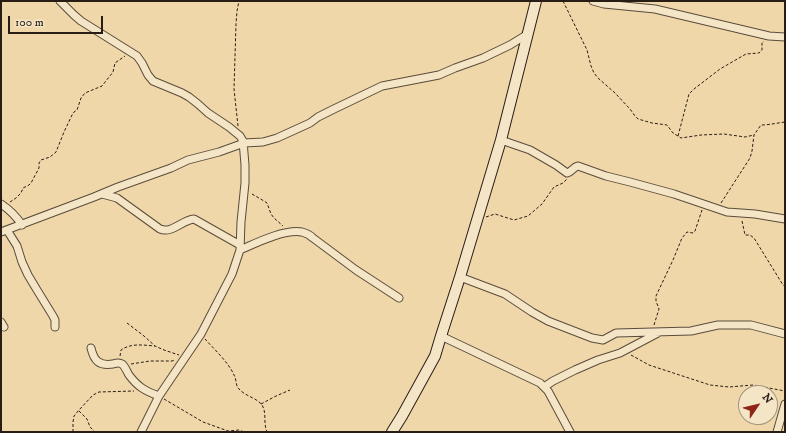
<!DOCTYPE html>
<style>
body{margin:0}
#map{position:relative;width:786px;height:433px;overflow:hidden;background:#efd7a9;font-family:"IM FELL DW Pica",serif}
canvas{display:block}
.frame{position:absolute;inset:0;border:2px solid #281d15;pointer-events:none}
.north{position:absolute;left:738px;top:385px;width:40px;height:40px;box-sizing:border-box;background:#f5e5c7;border:1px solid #a39580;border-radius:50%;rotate:55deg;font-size:11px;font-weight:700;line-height:16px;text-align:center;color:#281d15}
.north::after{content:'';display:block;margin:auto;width:14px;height:18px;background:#8f2418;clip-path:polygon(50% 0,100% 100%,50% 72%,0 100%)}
.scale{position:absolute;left:8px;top:16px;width:95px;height:18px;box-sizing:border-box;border:2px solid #281d15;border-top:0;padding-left:5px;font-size:12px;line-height:14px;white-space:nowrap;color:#281d15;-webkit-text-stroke:3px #f5e5c7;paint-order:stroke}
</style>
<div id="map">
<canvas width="786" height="433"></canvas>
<div class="frame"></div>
<div class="north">N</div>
<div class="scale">100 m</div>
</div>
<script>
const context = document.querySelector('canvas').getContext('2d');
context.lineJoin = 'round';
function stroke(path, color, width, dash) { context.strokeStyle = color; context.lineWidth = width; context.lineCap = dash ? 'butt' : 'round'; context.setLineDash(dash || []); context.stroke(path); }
const street = new Path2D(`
 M60,1L74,15L81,21L137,56L142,63L148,75L153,81L182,93L189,97L198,104L208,113L229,127L240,136L243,141L245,165V183L241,222L240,250L232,274L201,334L159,396L141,432
 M593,1L604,4L655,9L769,36L785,37
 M501,140L530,150L556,165L567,173C572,172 573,167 578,166L606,176L630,182L674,194L727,212L755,214L785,219
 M102,194L117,198L160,229C172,234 182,220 194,219L240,245
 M1,204C10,210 16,216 22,225
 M7,230L17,246L22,262L28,275L37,290L53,316L55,320V327
 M1,232L94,197L118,187L171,168L188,160L219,152L244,143L263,142L277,138L310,123L318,117L334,109L382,86L439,75L455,68L483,58L510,45L528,34
 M240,250C256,243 284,229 302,232C306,233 310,235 313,238L356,270L399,298
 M460,277L505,294L532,312L548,321L592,338L603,340L616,333L691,331L718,325H751L785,334
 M1,322L4,327
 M441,336L540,383L548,391L570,432
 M91,348C94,361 99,366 113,364C116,363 119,362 122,364C125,366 127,372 129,375C138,387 145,391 159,396
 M544,387L553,381L575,370L598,360L620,353L658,333
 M777,432L785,404`);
const secondary = new Path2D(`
 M392,432L402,416L435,356L441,336L460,277L501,140L536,1`);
stroke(street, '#5a4c3a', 9);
stroke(secondary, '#281d15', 12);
stroke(new Path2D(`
 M563,1L587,50L591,66L594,73L598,78L615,93L630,109L635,116L638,119L652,123L667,125L673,133L681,138L701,135L724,134L745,137L754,135
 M238,126L234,89L236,24L237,11L239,1
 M678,136L689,94L694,89L720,69L746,54L759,53L762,50V43L764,41
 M252,194L264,201L267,203L271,214L274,218L283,226
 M10,202L16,198L21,193L23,188L29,185L31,183L39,168V163L41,160L50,157L56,152L64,132L72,115L74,112L77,110L81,98L85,93L102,86L113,72L115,63L125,56
 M721,203L750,158L752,151L754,135L761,125C769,125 777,123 785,122
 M486,217L495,214L514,220L528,216L542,204L554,187L563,183L567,179
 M742,221L745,235H750L754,238L783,285L785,286
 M127,323L144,336L155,346L164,350L179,355
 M654,325L659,309L656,301V296L673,260L682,238L687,232L693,233L695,231L702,210
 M205,339C214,349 229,363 234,375C237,380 235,385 239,389C245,396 257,398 262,405C267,413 263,423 267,432
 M631,355L649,365L710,385L729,387L753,385L785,391
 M120,356L121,350C131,343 143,345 155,346
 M131,364L150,361H172L175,360
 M164,399L203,422L228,431L239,430L244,432
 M261,404L276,396L290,390
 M79,411L87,419L90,427L95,432
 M73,432V422L74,416L79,410L93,395L99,392L134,391`), '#281d15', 1, [3, 2]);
stroke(street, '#f5e5c7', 7);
stroke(secondary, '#f5e5c7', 10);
</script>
